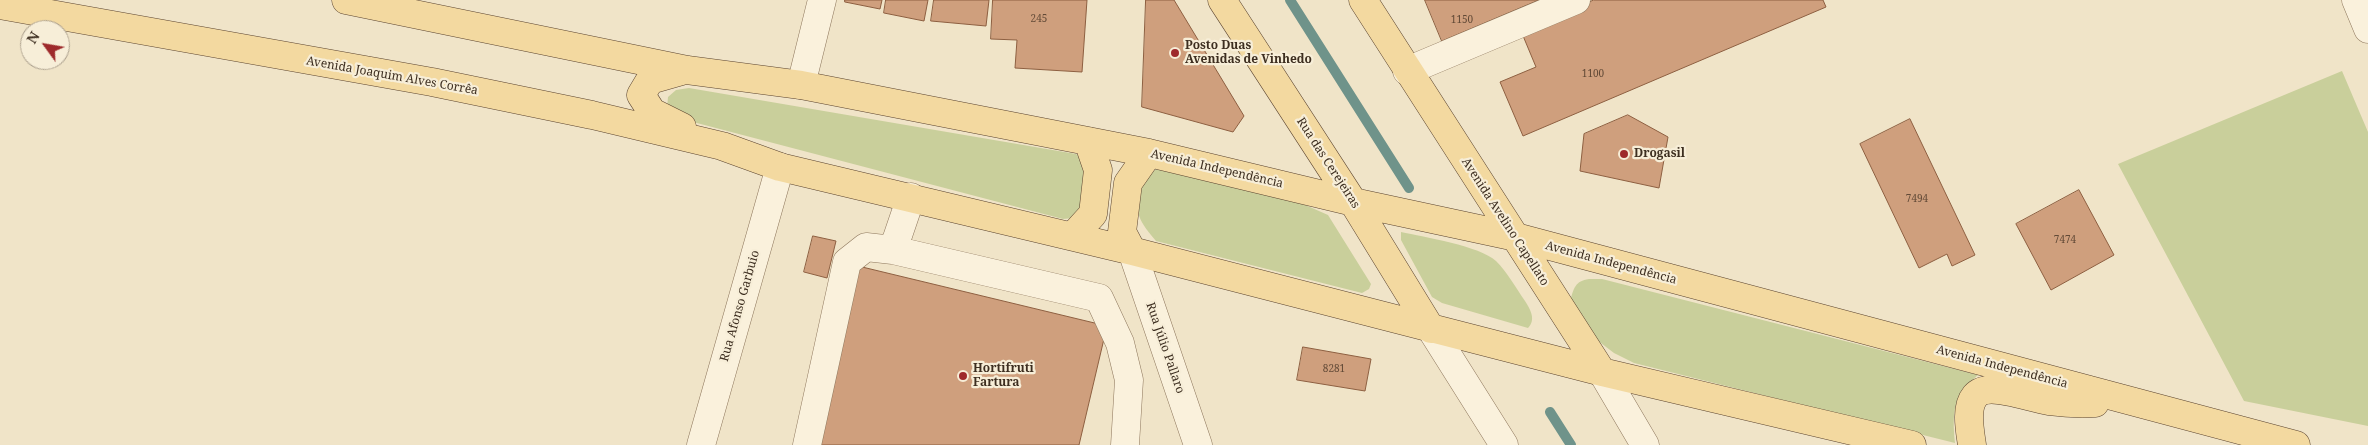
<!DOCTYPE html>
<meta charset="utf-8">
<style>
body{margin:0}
#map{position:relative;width:2368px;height:445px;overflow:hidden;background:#f0e4c8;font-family:"Noto Serif",serif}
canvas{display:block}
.north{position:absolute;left:20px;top:20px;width:50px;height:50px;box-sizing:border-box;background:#f7eed8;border:1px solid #ada18e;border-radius:50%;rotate:302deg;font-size:14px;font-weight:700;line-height:20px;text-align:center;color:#3d2e20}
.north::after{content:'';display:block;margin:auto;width:18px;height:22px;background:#9e2a2b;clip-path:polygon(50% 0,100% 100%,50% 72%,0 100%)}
</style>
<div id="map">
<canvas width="2368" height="445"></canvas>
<div class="north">N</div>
</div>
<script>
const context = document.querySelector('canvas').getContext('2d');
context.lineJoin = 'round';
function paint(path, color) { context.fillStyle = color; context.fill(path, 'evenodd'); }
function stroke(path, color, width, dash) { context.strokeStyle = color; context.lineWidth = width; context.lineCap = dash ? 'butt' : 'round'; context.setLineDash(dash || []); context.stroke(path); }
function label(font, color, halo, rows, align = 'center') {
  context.font = font + ' "Noto Serif",serif'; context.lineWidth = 4.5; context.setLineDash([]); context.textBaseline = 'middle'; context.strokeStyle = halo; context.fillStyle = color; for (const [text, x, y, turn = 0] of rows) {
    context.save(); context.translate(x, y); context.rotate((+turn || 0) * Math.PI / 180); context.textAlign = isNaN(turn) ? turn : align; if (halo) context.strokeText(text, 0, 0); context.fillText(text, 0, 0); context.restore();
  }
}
paint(new Path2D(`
 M2342,71L2368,132V426L2244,401L2118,164Z
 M689,88L1076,154L1087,163L1088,197L1074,218L1063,219L674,117L667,109L668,97L676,90Z
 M1158,168L1303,204L1328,215L1371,284L1369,289L1362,293L1156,241C1135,216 1136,213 1140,181Z
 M1401,232C1424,237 1480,246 1496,261C1507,272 1516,288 1525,301C1531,310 1536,320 1528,328L1442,303L1432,297L1401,240Z
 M1589,279H1602L1978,375C1953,396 1952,412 1955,443L1634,363L1614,353L1593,337L1570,301C1574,288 1575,281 1589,279Z`), '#c9cf9b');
stroke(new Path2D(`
 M1290,0L1409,188
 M1550,412L1571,445`), '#6f938a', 10);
const building = new Path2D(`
 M845,0H882L880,9L845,2Z
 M886,0H928L924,21L884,13Z
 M934,0H989L986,26L931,21Z
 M993,0H1087L1082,72L1015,68L1017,40L991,39Z
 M1146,0H1174L1244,116L1233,132L1142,107Z
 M1425,0H1539L1442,41Z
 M1594,0H1823L1826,7L1523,136L1500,82L1536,67L1521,31Z
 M1628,115L1668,137L1659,188L1580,171L1584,134Z
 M1910,119L1975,255L1952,266L1947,254L1919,268L1860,144Z
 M2079,190L2114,255L2051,290L2016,224Z
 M813,236L836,241L827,278L804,272Z
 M858,266L1107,326L1079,445H814Z
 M1303,347L1371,359L1365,391L1297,380Z`);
paint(building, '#cf9f7d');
stroke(building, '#8d5f41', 1);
const minor = new Path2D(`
 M2356,0L2368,29
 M1407,71L1576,0
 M801,85L822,0
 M893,250L911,197
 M1132,251L1198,445
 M1431,329L1504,445
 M1602,372L1645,445
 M701,445L780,167
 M807,445L847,262L866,247L893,250L1099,298L1120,343L1129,380L1125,445`);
const major = new Path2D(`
 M346,0L687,70L801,85L1149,153L1353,202L1516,237L2296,445
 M1222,0L1353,202L1431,329
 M1363,0L1602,372
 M0,5L432,82L592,115L722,146L780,167L1132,251L1602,372L1912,445
 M682,127L652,112L641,95L650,80L685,70
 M1073,236L1093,214L1098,170L1088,141
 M1132,251L1122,232L1128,183L1149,153
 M1972,445C1970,431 1965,408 1975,396C1988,380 2031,399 2049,401C2064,403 2080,404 2095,403`);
stroke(minor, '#8d765c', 29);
stroke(major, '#5b4430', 29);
stroke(minor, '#faf1dc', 28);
stroke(major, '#f3d9a0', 28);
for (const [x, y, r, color] of [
 [1175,53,5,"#9e2a2b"],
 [1624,154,5,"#9e2a2b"],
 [963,376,5,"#9e2a2b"]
]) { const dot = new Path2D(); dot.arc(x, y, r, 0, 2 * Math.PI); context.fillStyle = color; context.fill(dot); stroke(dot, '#f7eed8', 2); }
label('10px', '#624a37', null, [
 ["245",1039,19],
 ["1150",1462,20],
 ["1100",1593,74],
 ["7494",1917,199],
 ["7474",2065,240],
 ["8281",1334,369]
]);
label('bold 12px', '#3d2e20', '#f7eed8', [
 ["Posto Duas",1185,46],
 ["Avenidas de Vinhedo",1185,60],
 ["Drogasil",1634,154],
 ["Hortifruti",973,369],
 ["Fartura",973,383]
], 'left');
label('12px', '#3d2e20', '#f7eed8', [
 ["Avenida Joaquim Alves Corrêa",392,76,10],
 ["Rua das Cerejeiras",1328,163,57],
 ["Avenida Independência",1217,169,13],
 ["Avenida Avelino Capellato",1505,222,57],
 ["Avenida Independência",1611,263,15],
 ["Rua Afonso Garbuio",740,306,-74],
 ["Rua Júlio Pallaro",1165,348,71],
 ["Avenida Independência",2002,367,15]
]);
</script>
